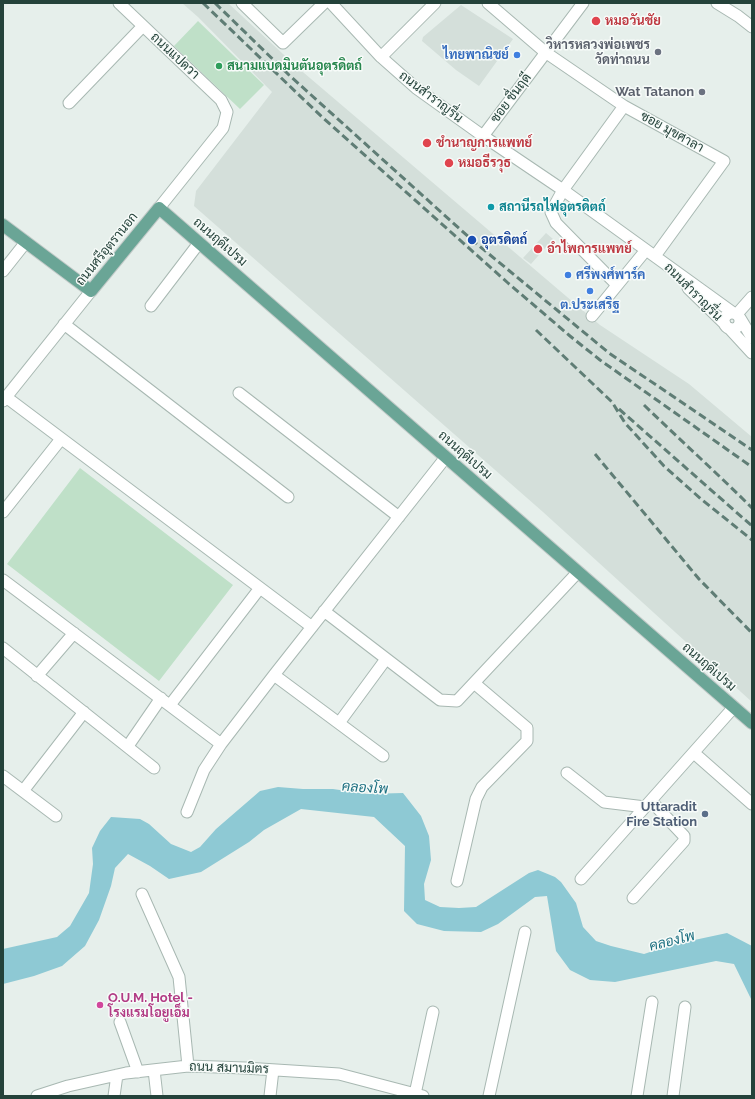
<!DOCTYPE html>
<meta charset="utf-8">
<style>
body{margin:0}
#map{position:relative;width:755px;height:1099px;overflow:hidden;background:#e6efeb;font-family:Raleway,sans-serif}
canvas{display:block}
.frame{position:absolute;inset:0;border:4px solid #24423a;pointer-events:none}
</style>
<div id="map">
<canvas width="755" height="1099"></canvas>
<div class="frame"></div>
</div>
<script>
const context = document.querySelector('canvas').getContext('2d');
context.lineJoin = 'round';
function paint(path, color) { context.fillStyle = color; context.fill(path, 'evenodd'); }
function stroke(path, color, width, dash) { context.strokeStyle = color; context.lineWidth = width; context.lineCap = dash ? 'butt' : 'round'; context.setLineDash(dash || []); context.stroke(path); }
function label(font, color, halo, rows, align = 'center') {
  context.font = font + ' Raleway,Sarabun,sans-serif'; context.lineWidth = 3; context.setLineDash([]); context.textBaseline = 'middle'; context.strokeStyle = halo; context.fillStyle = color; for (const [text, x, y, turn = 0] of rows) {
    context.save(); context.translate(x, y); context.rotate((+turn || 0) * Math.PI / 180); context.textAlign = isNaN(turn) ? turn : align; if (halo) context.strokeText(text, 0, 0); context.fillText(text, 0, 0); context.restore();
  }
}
paint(new Path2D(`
 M182,3H228L297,67L600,325L689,384L752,437V702L543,512L194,206L196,191L272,92L198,17Z
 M461,5L513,39L479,86L456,70L422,41L423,37Z
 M546,233L553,239L531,264L523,258Z`), '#d4dfda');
paint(new Path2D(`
 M198,21L264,85L240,109L174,46Z
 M80,468L233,585L159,681L7,564Z`), '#bfe0c8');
paint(new Path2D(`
 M278,787L303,789H333L367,794L403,793L421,816L429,836L431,860L424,884L425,900L440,907L459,908L476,907L529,873L538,870L555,877L561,882L576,903L583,927L596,941L611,946L644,954L671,945L727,933L752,946V1001L734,964L716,961L615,982L590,980L570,970L556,951L547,896L535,897L498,924L481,932L444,931L417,924L404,911L405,846L374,817L301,809L264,830L249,842L201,872L169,879L150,866L128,854L115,868L111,886L99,920L85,946L62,966L34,976L3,984V949L57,937L70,926L89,893L93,864L92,848L100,831L111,817L140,819L149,824L171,844L191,852L200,847L216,829L260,791Z`), '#8ec9d4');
const minor = new Path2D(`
 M119,3L221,100L227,112L223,128L159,208
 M242,3L283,43L324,3
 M331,3L381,57L416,88L483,136L563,190L732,312
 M488,3L545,52L624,106L724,161L655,256
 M717,3L738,16L752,27
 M381,57L435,3
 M69,103L143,26
 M483,136L583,3
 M3,271L26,242
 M617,285L556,223L551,212L563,190L624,106
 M688,288L725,324
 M151,306L199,243
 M724 321a8 8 0 1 1 16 0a8 8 0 1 1-16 0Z
 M737,314L752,297
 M592,316L646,250
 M740,318L752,338
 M64,324L288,497
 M729,328L752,353
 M239,393L399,517
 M6,397L312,627
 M3,401L91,291
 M3,512L61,439
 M3,580L221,744
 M324,611L440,700L457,701L578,572
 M3,648L154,768
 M274,675L383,756
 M37,676L74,633
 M170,705L260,588
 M339,723L386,659
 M128,746L161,698
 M694,753L752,804
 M567,773L604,802L645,807L734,707
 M3,776L56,816
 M23,791L84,712
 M187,812L204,770L221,744L274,675L446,457
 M581,879L645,807
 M457,881L476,799L482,787L527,741V728L474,683
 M142,894L179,977L188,1066
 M633,898L684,841V836L651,801
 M120,1022L138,1072
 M154,1070L157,1096
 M415,1094L433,1012
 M37,1096L68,1086L126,1073L188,1066L245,1068L339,1074L423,1096
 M114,1096L117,1075
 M270,1096L273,1070
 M489,1096L525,932
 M637,1096L652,1002
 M673,1096L685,1007`);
const major = new Path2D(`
 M3,225L91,291L159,208L752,723`);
stroke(minor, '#a8b8b2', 13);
stroke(major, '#c2cac8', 14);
stroke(minor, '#fff', 11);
stroke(major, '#6aa596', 12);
stroke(new Path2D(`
 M203,3L322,117L508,283L570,336L600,360L752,467
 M215,3L289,75L472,240L609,353L752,450
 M536,330L612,402L625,423L664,466L701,499L752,540
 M644,405C680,440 717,473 752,508
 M619,409L752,526
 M595,454L699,579L752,633`), '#5f7d75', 3, [8, 4]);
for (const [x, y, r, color] of [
 [596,21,5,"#e0444e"],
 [658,52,4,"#6b7280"],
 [517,55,4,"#3f7fe0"],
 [219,66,4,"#2e9e5b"],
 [702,92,4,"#6b7280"],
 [427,143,5,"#e0444e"],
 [449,163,5,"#e0444e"],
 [491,207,4,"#0f9aa8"],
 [472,240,5,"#1a4fb4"],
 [538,249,5,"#e0444e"],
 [568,275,4,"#3f7fe0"],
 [590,291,4,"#3f7fe0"],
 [705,814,4,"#5c6f8a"],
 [100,1005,4,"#d1479c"]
]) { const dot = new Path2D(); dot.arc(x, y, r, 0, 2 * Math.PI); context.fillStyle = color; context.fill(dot); stroke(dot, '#f7fbf9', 1.5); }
label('bold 13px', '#be3a42', '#f7fbf9', [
 ["หมอวันชัย",605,21],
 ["ชำนาญการแพทย์",436,143],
 ["หมอธีรวุธ",458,163],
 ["อำไพการแพทย์",547,249]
], 'left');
label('bold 13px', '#5b616d', '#f7fbf9', [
 ["วิหารหลวงพ่อเพชร",650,45],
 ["วัดท่าถนน",650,60],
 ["Wat Tatanon",694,92]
], 'right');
label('bold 13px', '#366cbe', '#f7fbf9', [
 ["ไทยพาณิชย์",509,55],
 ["ศรีพงศ์พาร์ค",576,275,"left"],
 ["ต.ประเสริฐ",590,305,"center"]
], 'right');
label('13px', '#24423a', '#f7fbf9', [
 ["ถนนแปดวา",175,56,43],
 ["ถนนสำราญรื่น",431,97,37],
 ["ซอย ชื่นฤดี",511,98,-53],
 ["ซอย มุขศาลา",672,132,29],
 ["ถนนฤดีเปรม",220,242,41],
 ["ถนนศรีอุตรานอก",107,249,-51],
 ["ถนนสำราญรื่น",693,292,45],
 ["ถนนฤดีเปรม",465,455,41],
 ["ถนนฤดีเปรม",709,667,41],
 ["ถนน สมานมิตร",229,1068,2]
]);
label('bold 13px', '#27864d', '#f7fbf9', [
 ["สนามแบดมินตันอุตรดิตถ์",227,66]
], 'left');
label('bold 13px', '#0d838f', '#f7fbf9', [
 ["สถานีรถไฟอุตรดิตถ์",499,207]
], 'left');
label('bold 13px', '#164399', '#f7fbf9', [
 ["อุตรดิตถ์",481,240]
], 'left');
label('bold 13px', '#4e5e75', '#f7fbf9', [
 ["Uttaradit",697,807],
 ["Fire Station",697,822]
], 'right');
label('bold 13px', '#b23c85', '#f7fbf9', [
 ["O.U.M. Hotel -",108,998],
 ["โรงแรมโอยูเอ็ม",108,1013]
], 'left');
label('italic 14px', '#1c6f80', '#f7fbf9', [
 ["คลองโพ",365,788,4],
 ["คลองโพ",672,941,-14]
]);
</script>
